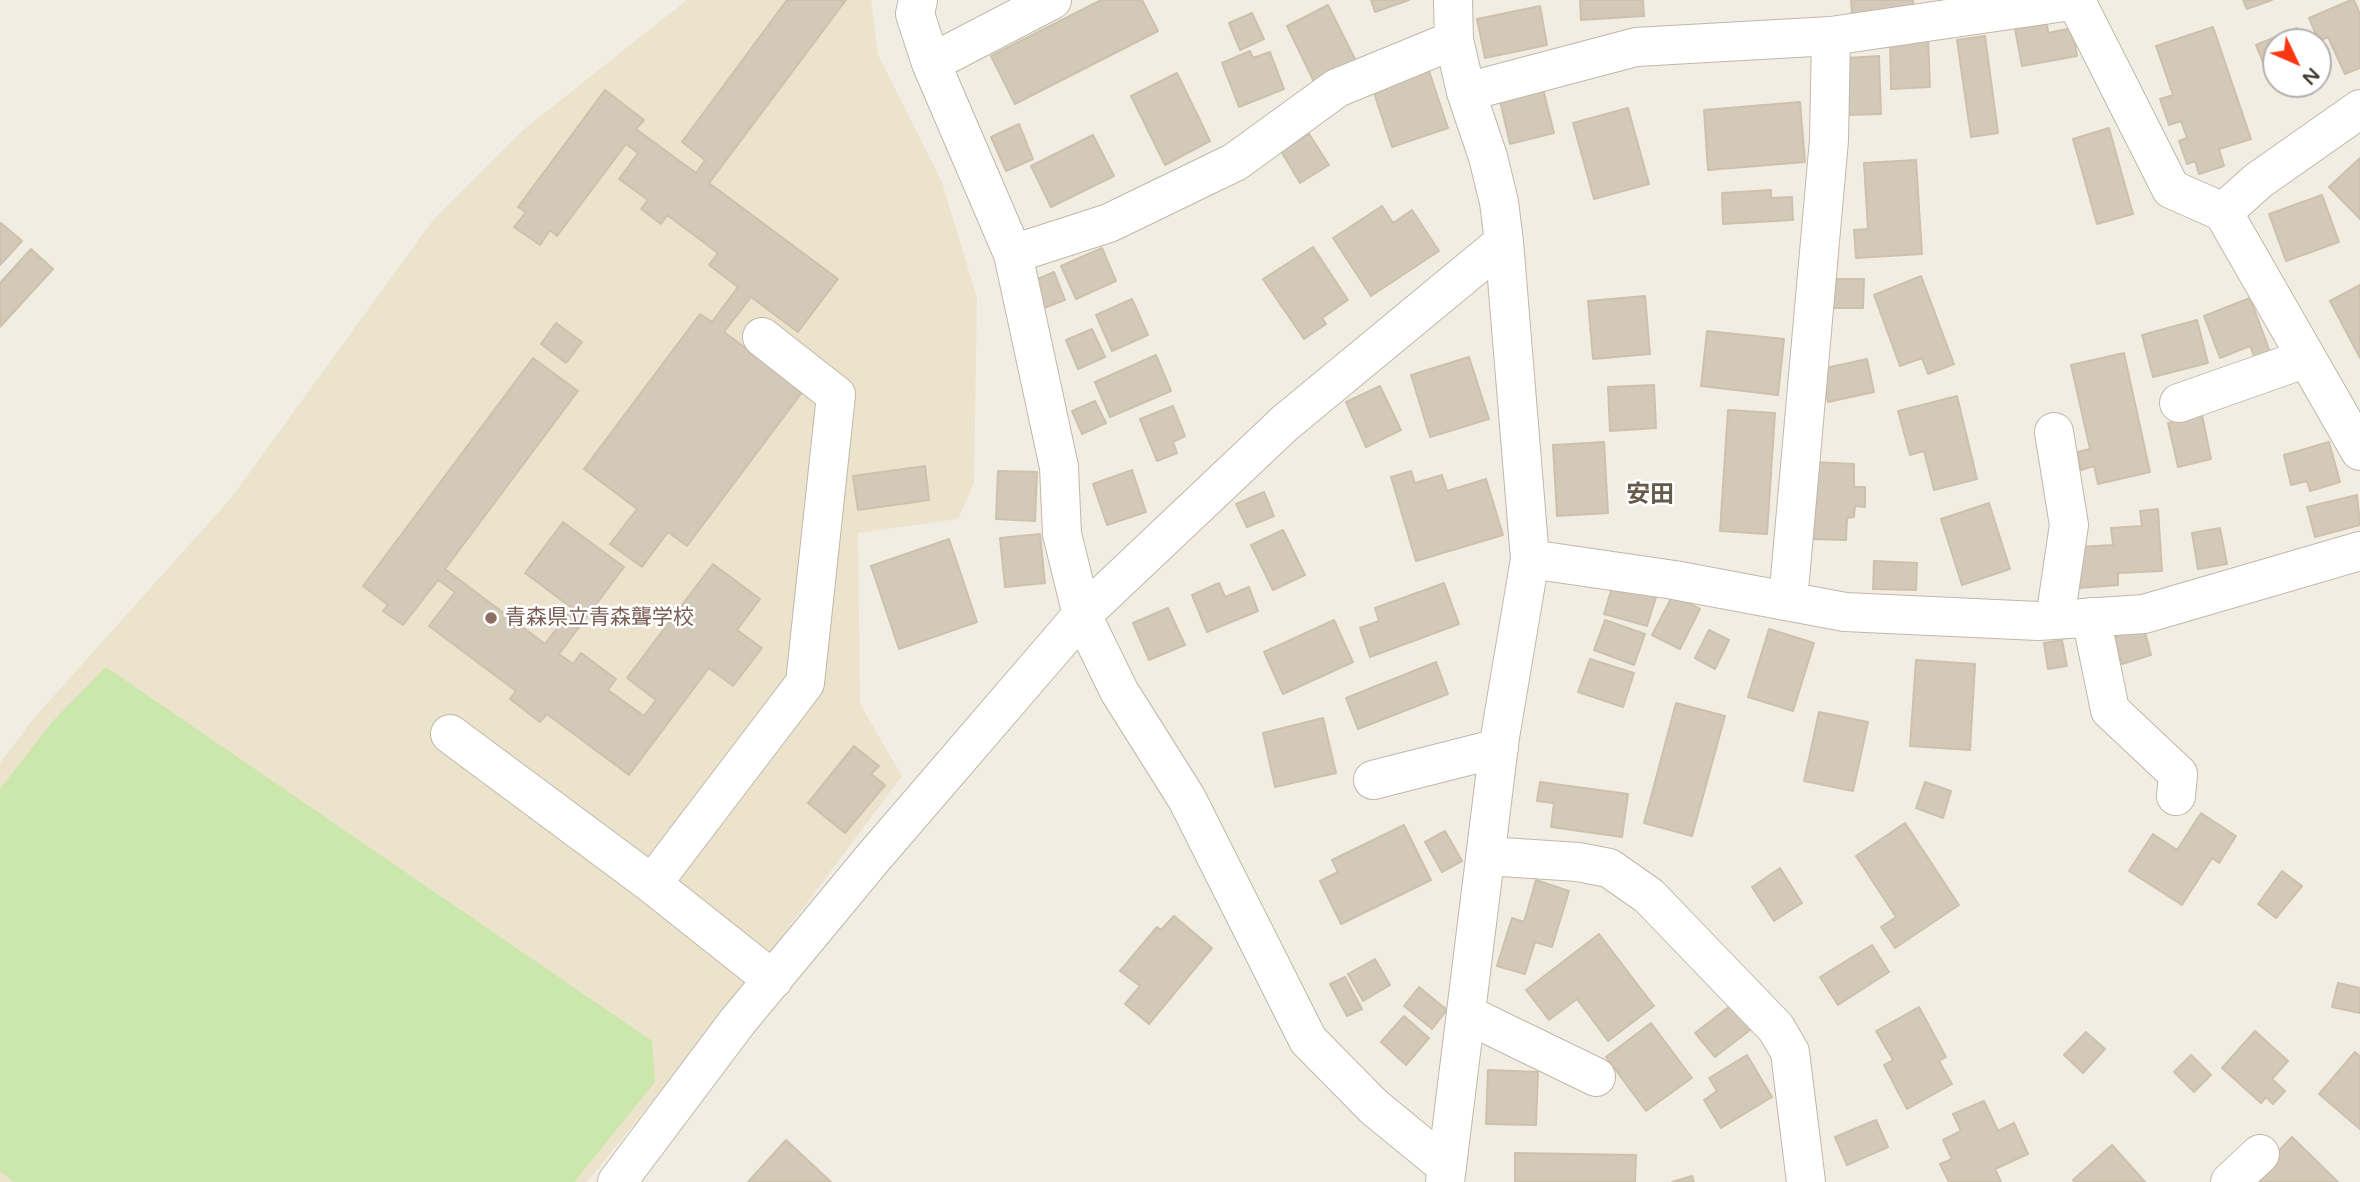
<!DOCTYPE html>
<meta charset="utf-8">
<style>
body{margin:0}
#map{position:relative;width:2360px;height:1182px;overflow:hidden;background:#f2ede3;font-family:"Varela Round",sans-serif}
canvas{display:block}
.north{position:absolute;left:2262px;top:28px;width:70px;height:70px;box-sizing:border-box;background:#fff;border:2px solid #b4b1ad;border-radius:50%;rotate:134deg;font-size:19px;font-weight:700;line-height:28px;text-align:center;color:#433d33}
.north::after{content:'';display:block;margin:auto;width:24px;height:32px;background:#fb3611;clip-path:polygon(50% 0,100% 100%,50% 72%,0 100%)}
</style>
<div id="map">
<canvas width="2360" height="1182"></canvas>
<div class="north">N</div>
</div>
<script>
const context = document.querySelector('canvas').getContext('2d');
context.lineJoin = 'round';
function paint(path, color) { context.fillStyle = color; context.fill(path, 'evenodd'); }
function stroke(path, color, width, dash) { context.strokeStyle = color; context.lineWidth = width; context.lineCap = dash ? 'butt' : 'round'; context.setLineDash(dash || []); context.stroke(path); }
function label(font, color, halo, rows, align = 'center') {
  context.font = font + ' "Varela Round","Noto Sans JP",sans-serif'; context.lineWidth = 5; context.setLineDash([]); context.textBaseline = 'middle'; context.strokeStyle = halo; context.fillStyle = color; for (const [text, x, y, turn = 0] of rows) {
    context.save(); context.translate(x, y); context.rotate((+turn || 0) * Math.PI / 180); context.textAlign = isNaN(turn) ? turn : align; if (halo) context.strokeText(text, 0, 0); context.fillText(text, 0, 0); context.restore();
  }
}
paint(new Path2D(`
 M687,0H871L878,55L942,182L977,298L974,483L958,519L858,533L860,704L902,776L729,1007L587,1182H0V763L34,718L231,498L433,220L523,130Z`), '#ebe3cc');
paint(new Path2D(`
 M106,667L652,1041L655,1082L574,1182H14L0,1171V789L52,722Z`), '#cbe7ab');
const building = new Path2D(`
 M787,0H846L709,183L838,279L798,332L751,297L724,332L803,391L687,546L668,532L642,567L610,544L637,509L584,469L700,314L712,322L738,287L709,265L718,253L667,215L661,224L641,209L648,200L619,179L638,153L626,144L557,236L550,230L540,245L514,227L526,212L518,207L605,90L644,120L636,129L696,173L705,160L682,142Z
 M1101,0H1142L1158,31L1015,104L991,56Z
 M1371,0H1409L1375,12Z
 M1580,0H1643L1644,16L1581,20Z
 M1851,0H1913L1914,7L1852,14Z
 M2243,0H2272L2247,9Z
 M2351,0H2354L2360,14V68L2345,74L2328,37L2319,41L2309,18Z
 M1328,5L1356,61L1314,82L1287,26Z
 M1540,6L1547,45L1485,58L1477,19Z
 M1252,13L1264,39L1240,50L1229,23Z
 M2047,23L2048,33L2072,28L2077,56L2022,66L2015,29Z
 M2213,27L2251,139L2219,149L2224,166L2199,174L2195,161L2187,164L2179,141L2187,138L2181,121L2169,125L2160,99L2173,95L2156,46Z
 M2297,28L2303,42H2276V84H2279L2273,86L2256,45Z
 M1985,36L1998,133L1971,137L1957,40Z
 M1928,37L1930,87L1891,89L1890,39Z
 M1250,51L1253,58L1270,52L1284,89L1239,107L1222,63Z
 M1879,56L1881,114L1848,115L1847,58Z
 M1429,71L1448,128L1392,147L1373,90Z
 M1177,73L1210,141L1165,165L1131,96Z
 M1543,89L1554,133L1510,144L1500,101Z
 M1800,102L1805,162L1708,170L1704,110Z
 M1628,108L1649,184L1594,199L1573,123Z
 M1019,124L1033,159L1006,171L991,137Z
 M2109,128L2133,214L2097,224L2073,139Z
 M1309,134L1329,165L1300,183L1281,151Z
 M1093,135L1114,176L1051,207L1031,166Z
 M2360,158V219L2329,187Z
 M1916,160L1922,254L1856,258L1854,230L1868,229L1864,163Z
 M1771,190V198L1792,197L1793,220L1723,224L1722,193Z
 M2322,195L2339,242L2286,261L2269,214Z
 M1382,206L1393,223L1412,210L1439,251L1371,296L1333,238Z
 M1,223L22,241L0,265V224Z
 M1313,247L1348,300L1322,318L1326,324L1304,339L1263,279Z
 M1102,248L1116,281L1076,299L1061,266Z
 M31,249L53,269L0,327V283Z
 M1054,272L1065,300L1044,308L1033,281Z
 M1921,276L1954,364L1928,374L1922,358L1900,366L1874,295Z
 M1830,279H1864L1863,308H1830Z
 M2360,285V358L2330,301Z
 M1645,296L1650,354L1593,359L1588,301Z
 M2250,298L2270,352L2255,358L2250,346L2220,358L2204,316Z
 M1132,299L1148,335L1112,351L1096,315Z
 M2197,320L2208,363L2153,377L2142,335Z
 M556,323L582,342L566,363L541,344Z
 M1092,329L1105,357L1078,369L1066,340Z
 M1707,331L1784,339L1778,395L1701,386Z
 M2124,353L2150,472L2098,484L2094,466L2081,470L2077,452L2090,449L2071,365Z
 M1156,355L1171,391L1110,417L1095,382Z
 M1469,357L1489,419L1430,437L1411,375Z
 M533,358L578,391L445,569L545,644L572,608L525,573L563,522L624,567L559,654L573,664L581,653L616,679L608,690L644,716L656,700L627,678L713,564L760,599L737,630L762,648L733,686L709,668L629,775L547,714L540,722L510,699L516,691L429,626L455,592L438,580L403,625L383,611L388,605L363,586Z
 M1867,359L1874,392L1828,402L1821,369Z
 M1654,385L1656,428L1610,431L1608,387Z
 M1380,386L1401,430L1366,447L1346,402Z
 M1957,396L1977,479L1934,490L1924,451L1910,455L1898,411Z
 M1095,401L1106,423L1082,434L1072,411Z
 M1173,406L1185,436L1173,442L1177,453L1157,461L1140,419Z
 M1728,410L1775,413L1767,534L1720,531Z
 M2202,415L2211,459L2178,467L2168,423Z
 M1604,442L1608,513L1557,516L1553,445Z
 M2329,442L2340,482L2310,491L2307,481L2291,485L2284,455Z
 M1813,462L1854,464V487H1865V507L1855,506L1854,517L1847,518L1846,540L1811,539Z
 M925,466L929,500L858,510L853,476Z
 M1132,470L1146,512L1107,525L1093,484Z
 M998,471L1037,472L1035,521L996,519Z
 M1411,471L1415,483L1442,475L1447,491L1486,479L1503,535L1416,561L1391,477Z
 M1264,492L1274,516L1247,527L1236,504Z
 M2357,495L2360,525L2315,537L2307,507Z
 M1989,503L2010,569L1962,585L1941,519Z
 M2158,509L2162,571L2118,573V585L2080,588L2077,547L2113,545L2111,528L2142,526L2140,511Z
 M2220,528L2227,564L2198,569L2192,533Z
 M1283,530L1305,575L1273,590L1251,545Z
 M1040,534L1045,583L1005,587L1000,538Z
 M949,539L977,622L899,649L871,566Z
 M1874,561L1917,563L1916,590L1873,589Z
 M1219,583L1225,597L1249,587L1258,611L1207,632L1192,595Z
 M1444,583L1459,624L1370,657L1360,628L1379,621L1375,608Z
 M1613,584L1656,597L1647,626L1604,614Z
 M1673,595L1700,609L1680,649L1652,635Z
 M1168,608L1185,645L1149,660L1133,623Z
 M1334,620L1353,662L1283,694L1264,652Z
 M1605,620L1645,634L1634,665L1594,650Z
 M2144,628L2151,655L2122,664L2114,637Z
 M1769,629L1814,643L1793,711L1748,697Z
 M1709,630L1729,640L1715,669L1695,658Z
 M2062,640L2067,666L2048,669L2044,643Z
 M1590,659L1634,673L1623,707L1578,692Z
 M1916,660L1975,664L1970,750L1910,746Z
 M1436,662L1448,694L1358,729L1346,698Z
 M1676,703L1725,716L1692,836L1644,823Z
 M1819,712L1868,722L1853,791L1804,781Z
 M1323,718L1336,773L1275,787L1263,733Z
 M854,746L879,766L871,774L885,785L845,833L808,803Z
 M1540,782L1628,794L1622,837L1551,827L1554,803L1537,801Z
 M1925,782L1951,791L1943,818L1916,808Z
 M2201,813L2236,836L2219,863L2212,858L2182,905L2129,871L2153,834L2177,850Z
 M1905,823L1959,905L1895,948L1881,927L1896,917L1856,856Z
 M1404,825L1431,880L1341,924L1320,881L1338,872L1332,860Z
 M1445,831L1462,861L1442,872L1425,842Z
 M1780,868L1802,903L1774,921L1752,887Z
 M2282,871L2302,886L2276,918L2258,904Z
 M1536,880L1569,891L1552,947L1535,942L1525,974L1497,966L1512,918L1524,922Z
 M1174,916L1212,948L1149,1024L1125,1004L1140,986L1120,971L1157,927L1161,930Z
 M1599,934L1654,1006L1608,1041L1577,999L1549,1020L1526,990Z
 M1872,945L1889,972L1838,1005L1820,977Z
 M1375,959L1390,985L1363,1001L1348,974Z
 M1345,977L1362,1009L1347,1016L1330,984Z
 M2338,983L2360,988V1013L2332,1007Z
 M1419,987L1447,1010L1432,1029L1404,1006Z
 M1735,1002L1754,1027L1715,1057L1695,1033Z
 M1919,1007L1946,1057L1939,1061L1952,1084L1907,1109L1884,1065L1893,1060L1876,1031Z
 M1404,1016L1429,1038L1406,1065L1381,1042Z
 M1651,1023L1692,1078L1646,1111L1606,1057Z
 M2255,1031L2288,1061L2272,1079L2285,1091L2273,1104L2266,1097L2261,1103L2222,1068Z
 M2086,1032L2105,1049L2083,1073L2064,1055Z
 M2355,1052L2360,1056V1129L2319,1094Z
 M1747,1055L1772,1097L1721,1128L1704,1100L1717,1091L1709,1078Z
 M2191,1055L2211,1075L2194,1092L2174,1072Z
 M1488,1070L1538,1072L1536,1125L1486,1124Z
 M1984,1101L1998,1131L2014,1123L2028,1154L1995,1169L2001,1182H1949L1940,1164L1952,1159L1943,1140L1961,1131L1953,1114Z
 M1876,1120L1888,1147L1847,1165L1835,1137Z
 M2292,1137L2338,1182H2249Z
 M786,1140L831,1182H748Z
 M2112,1145L2145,1182H2075L2073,1180Z
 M1515,1153L1636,1155L1635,1182H1515Z
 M1692,1176L1694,1182H1672Z`);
paint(building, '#d3c9b8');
stroke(building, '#cec1ac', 2);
const minor = new Path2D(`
 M918,0L915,14L931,63L1013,254L1059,467L1062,534L1082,615L1119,691L1187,799L1308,1040L1374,1107L1446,1166
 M2076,1L2171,189L2223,212L2360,451
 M931,63L1052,0
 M1466,92L1636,47L1831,36L2078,0
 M2223,212L2259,180L2360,109
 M1013,254L1109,223L1235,162L1337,88L1454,40
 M762,337L836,395L805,683L652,884L773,980
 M2179,403L2307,358
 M2054,432L2069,525L2055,619
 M1530,559L1674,580L1845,612L2038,621L2144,614L2360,551
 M1788,601L1829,140L1831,36
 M2091,617L2110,710L2178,774L2176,796
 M450,734L652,884
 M1373,780L1499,748
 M1487,856L1578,862L1609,868L1649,896L1776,1028L1790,1052L1806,1182
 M1466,1014L1596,1077
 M617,1182L738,1021L873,858L1082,615L1285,423L1504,242
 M1445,1182L1500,737L1530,559L1504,242L1499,202L1488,157L1466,92L1454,40L1453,0
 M2230,1182L2260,1154`);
stroke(minor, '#c0b8a9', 40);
stroke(minor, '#fff', 38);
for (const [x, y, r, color] of [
 [491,618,7,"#8d6e63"]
]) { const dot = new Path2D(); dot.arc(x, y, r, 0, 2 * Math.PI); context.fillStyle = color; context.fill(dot); stroke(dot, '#fff', 2.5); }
label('21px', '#785e54', '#fff', [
 ["青森県立青森聾学校",505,618]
], 'left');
label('bold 24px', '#665b4a', '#fff', [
 ["安田",1650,496]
]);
</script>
